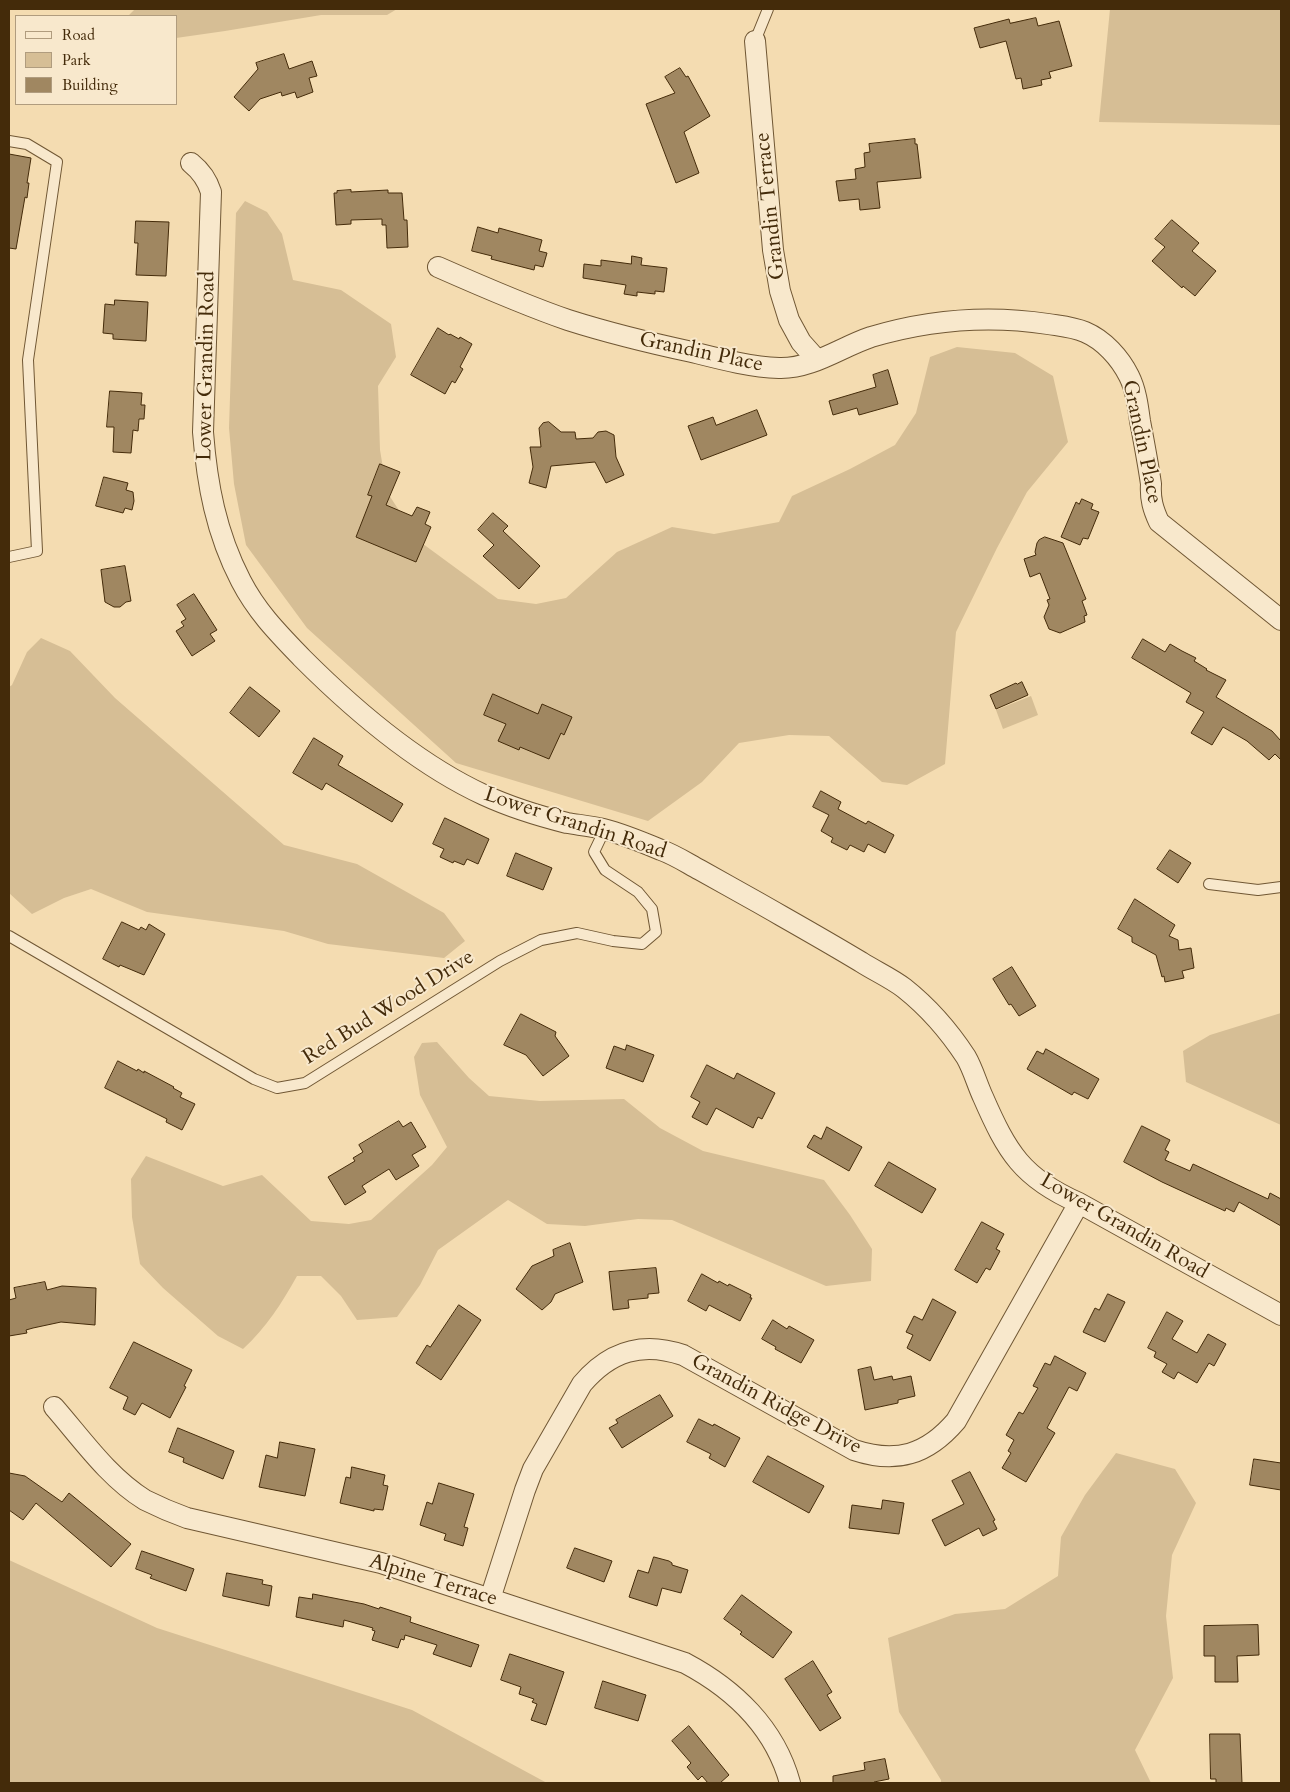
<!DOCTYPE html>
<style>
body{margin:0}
#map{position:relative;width:1290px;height:1792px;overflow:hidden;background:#f4dcb1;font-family:Cardo,serif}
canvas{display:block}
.frame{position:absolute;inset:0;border:10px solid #442b0a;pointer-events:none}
.legend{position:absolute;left:15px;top:15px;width:162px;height:90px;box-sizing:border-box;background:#f8e8cc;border:1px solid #b09c7e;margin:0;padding:6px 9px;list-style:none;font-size:15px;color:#442b0a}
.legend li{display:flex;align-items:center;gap:10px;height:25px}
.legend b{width:25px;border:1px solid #b09c7e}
</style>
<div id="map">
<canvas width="1290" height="1792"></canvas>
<div class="frame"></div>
<ul class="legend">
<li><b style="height:6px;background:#f8e8cc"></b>Road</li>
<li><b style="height:14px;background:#d6be95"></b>Park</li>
<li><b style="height:14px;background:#a08761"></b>Building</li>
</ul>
</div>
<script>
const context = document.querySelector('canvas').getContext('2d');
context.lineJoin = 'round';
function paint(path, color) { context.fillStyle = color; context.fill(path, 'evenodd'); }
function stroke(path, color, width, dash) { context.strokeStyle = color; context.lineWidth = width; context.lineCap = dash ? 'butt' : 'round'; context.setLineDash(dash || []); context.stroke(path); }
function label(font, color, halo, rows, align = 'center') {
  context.font = font + ' Cardo,serif'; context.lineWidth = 4; context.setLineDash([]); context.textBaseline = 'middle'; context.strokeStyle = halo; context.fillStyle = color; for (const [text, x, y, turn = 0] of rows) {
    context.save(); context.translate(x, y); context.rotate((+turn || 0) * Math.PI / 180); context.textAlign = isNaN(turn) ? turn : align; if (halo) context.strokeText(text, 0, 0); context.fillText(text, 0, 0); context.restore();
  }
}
paint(new Path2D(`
 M135,9H397L387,15H321L225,31L176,38V16H128Z
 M1110,9H1281V125L1099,122Z
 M245,201L267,212L282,234L293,280L341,290L391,324L396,357L378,386L380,450L387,492L419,541L498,599L536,604L566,598L617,552L672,527L714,534L779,522L792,496L850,469L895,445L916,413L930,357L957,347L1015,353L1053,376L1068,442L1027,492L997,548L956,632L945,764L907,785L882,782L829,736L789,735L739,743L702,782L648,821L456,763L307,628L246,545L234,484L229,428L236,213Z
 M41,638L70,651L115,698L284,845L357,864L444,913L465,941L444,958L328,944L284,931L147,912L91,889L64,898L32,914L9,893V687L12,685L27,652Z
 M1031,696L1038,715L1003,729L996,710Z
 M1281,1013V1125L1186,1082L1183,1051L1210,1035Z
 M437,1042L469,1078L489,1096L540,1101L624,1099L660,1128L703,1151L824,1180L850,1215L872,1249L871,1281L826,1286L672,1220L638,1219L585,1226L547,1224L508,1200L438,1250L420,1285L397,1317L357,1320L341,1296L321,1276H297C282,1303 266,1328 243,1349L218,1336L163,1288L140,1264L132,1217L131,1179L146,1156L223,1186L262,1175L311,1221L349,1224L371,1220L432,1165L447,1147L420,1095L414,1057L422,1043Z
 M1116,1453L1175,1469L1196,1503L1172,1555L1166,1616L1173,1678L1135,1750L1151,1783H941V1780L899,1712L888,1638L955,1614L1005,1609L1058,1576L1061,1537L1085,1495Z
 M9,1560L157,1628L412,1710L547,1783H9Z`), '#d6be95');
const building = new Path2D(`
 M1036,18L1038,26L1059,21L1072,66L1049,72L1051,78L1041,80L1042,85L1023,89L1021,78L1016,79L1006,41L980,48L974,28L1009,19L1010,23Z
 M284,54L289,69L312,61L317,76L309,78L313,92L297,98L295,92L282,96L281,92L260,99L249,111L234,97L258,69L256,63Z
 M680,68L686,77L688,76L710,116L684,132L699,173L676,183L646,104L675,93L665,77Z
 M915,139V144H917L921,178L877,182L880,208L860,210L859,199L839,201L836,181L856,179L855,169L865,167L864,153L870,152L869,144Z
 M9,154L31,158L27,183H29L27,198L25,197L16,249L9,248Z
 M351,190V192L388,190V193H402L404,220H407L408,247L387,248L386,225H382V219L351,220V224L336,225L334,193H337V191Z
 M1172,220L1199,243L1192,251L1216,271L1195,296L1183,286L1182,288L1152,261L1165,247L1155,239Z
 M136,221L169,222L166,276L136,275L138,243H135Z
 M478,227L498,233L499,228L542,240L539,251L547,253L543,267L535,265L534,270L491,259L492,256L472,251Z
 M632,256L642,258L641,265L667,268L664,292L655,291V294L637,292V296L624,294L626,285L583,278L584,264L601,266V260L631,264Z
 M115,300L148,302L146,341L113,339V334L103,333L105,304L114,305Z
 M438,328L449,335L450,334L459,339L460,337L472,344L460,367L463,369L455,383L452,381L445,394L411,375Z
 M888,370L898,404L859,415L857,408L833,415L829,401L876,387L873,375Z
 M110,391L142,393L141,405H145L144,419H139L138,431L133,430L131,453L113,452L114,427H107Z
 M757,410L767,435L701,460L688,426L713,417L716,425Z
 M549,422L561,432H575L576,439L593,438L598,432L606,431L614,435L616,457L624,475L606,483L595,462L551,466L546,488L529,483L533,467L530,447H541L539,428L543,423Z
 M380,464L400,472L386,505L412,516L417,507L430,512L425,524L431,527L416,562L356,537L372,496L368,495Z
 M104,477L128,483L126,490L133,492L134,501L132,510L125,508L123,513L96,506Z
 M1082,499L1093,504L1091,509L1099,512L1088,539L1083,538L1080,545L1061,537L1076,502L1079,504Z
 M493,513L508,526L503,531L540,566L519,589L483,556L494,545L478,530Z
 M1045,537L1063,543L1086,599L1082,601L1087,615L1084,616L1085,622L1060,633L1049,629L1044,617L1049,605L1047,600L1050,599L1040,573L1030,577L1024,559L1036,555L1035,552L1037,543L1039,540Z
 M125,566L131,601L126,602L120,607H114L105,602L101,570Z
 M194,594L217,630L210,634L215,641L192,656L176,631L184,626L181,622L186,619L177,605Z
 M1143,639L1165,652L1170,644L1182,651L1196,658L1194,661L1207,669L1206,670L1226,680L1216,697L1272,731L1281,741V760L1275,754L1269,760L1247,741L1223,727L1212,745L1191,733L1204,712L1186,702L1191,693L1132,658Z
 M1022,682L1028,695L996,709L990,695L1016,683L1017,684Z
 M250,687L280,711L259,737L230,713Z
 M493,694L538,714L542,704L572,717L564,735L561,733L549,759L520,747L519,750L498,741L506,724L484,715Z
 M314,738L343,756L338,765L403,804L392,822L326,783L322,790L293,773Z
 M821,791L841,802L838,809L866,824L868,821L894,835L885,853L868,844L864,852L850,845L847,850L831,842L833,838L821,831L829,815L813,807Z
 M445,818L489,839L478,864L467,859L464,865L454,861L453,863L440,857L444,849L433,844Z
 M1170,850L1191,863L1178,883L1157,869Z
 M516,853L552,868L543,890L507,876Z
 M1135,899L1175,925L1169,936L1178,940L1179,950L1191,948L1194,968L1182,971L1184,978L1165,982L1164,976L1162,977L1156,955L1132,942V937L1118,929Z
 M122,922L139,930L141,927L146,930L149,924L165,934L144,975L120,965L119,967L103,959Z
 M1012,967L1036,1006L1019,1016L1011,1004L1009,1005L993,979Z
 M521,1014L556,1032L555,1036L569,1056L543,1076L526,1055L504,1045Z
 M627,1045L654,1055L643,1082L606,1068L614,1046L625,1050Z
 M1046,1049L1099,1079L1088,1099L1074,1092L1072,1095L1027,1069L1037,1051L1043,1054Z
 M118,1061L137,1071L138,1069L144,1073V1071L174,1087L173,1088L182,1093L180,1097L195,1104L182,1130L166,1122L167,1119L105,1088Z
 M707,1065L734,1079L737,1073L775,1093L762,1119L758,1117L753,1128L716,1108L707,1125L692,1117L700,1102L691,1097Z
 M399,1121L403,1127L411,1122L426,1147L412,1155L419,1166L396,1180L389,1169L362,1186L366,1192L345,1205L328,1177L355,1161L353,1158L363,1152L359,1145Z
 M1142,1126L1170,1140L1165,1150L1169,1152L1165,1160L1190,1171L1193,1164L1268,1199L1270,1193L1281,1199V1226L1239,1202L1234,1212L1226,1208L1225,1211L1162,1182L1124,1162Z
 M827,1127L862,1147L849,1171L807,1147L814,1135L821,1139Z
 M889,1162L936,1189L922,1213L875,1186Z
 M982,1222L1004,1234L996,1249L1000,1251L990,1270L986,1268L977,1283L955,1270Z
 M570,1243L583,1282L555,1294L551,1302L542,1310L516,1289L532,1266L554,1256L553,1250Z
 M656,1268L659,1293L648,1294V1298L628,1300L629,1308L613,1310L609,1272Z
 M702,1274L718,1283L719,1281L728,1286L729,1284L751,1295L750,1298H752L740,1321L709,1305L706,1311L688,1301Z
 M45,1282L47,1290L62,1286L96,1288L95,1325L61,1322L33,1328L26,1330L27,1333L9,1336V1300L16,1298L14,1288Z
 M1108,1294L1125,1302L1105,1342L1083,1332L1095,1308L1099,1310Z
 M933,1299L956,1312L930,1361L907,1348L913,1335L906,1332L914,1316L922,1320Z
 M459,1305L481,1320L441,1380L416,1363L427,1345L430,1347Z
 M1167,1312L1183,1321L1172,1339L1197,1353L1208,1334L1226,1344L1214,1366L1209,1363L1197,1383L1178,1372L1174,1379L1162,1372L1167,1364L1154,1357L1156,1352L1148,1348Z
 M773,1320L787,1329L789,1326L814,1340L801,1363L775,1349L776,1347L762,1339Z
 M134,1342L192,1370L184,1386L186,1387L170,1418L142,1403L135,1415L123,1409L128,1397L110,1388Z
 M1055,1356L1086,1373L1077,1391L1069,1387L1047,1428L1055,1433L1026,1482L1002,1468L1011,1453L1008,1451L1014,1440L1006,1435L1019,1412L1023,1414L1038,1388L1033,1386L1045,1363L1050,1365Z
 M871,1367L874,1380L892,1376L893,1380L911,1376L915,1396L898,1400V1403L865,1410L858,1370Z
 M660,1395L673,1416L622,1448L609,1428L618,1423L616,1420Z
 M699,1419L713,1426L714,1424L740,1438L725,1467L709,1458L711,1454L687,1442Z
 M178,1428L234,1451L223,1479L183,1462L184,1458L169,1452Z
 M280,1442L315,1449L305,1496L259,1487L266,1455L277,1458Z
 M768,1456L824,1486L809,1513L753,1482Z
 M1254,1459L1281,1463V1490L1250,1485Z
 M352,1467L385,1475L383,1485L388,1486L383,1510L374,1509V1511L340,1503L346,1477L350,1478Z
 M970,1472L995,1520L993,1521L997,1529L983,1536L979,1528L945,1546L932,1520L964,1504L952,1481Z
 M9,1473L25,1476L62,1502L69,1493L131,1544L111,1567L36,1503L23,1520L9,1510Z
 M439,1483L474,1494L464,1527L468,1528L463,1546L444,1540L446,1534L420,1525L427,1502L432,1504Z
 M883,1500L904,1503L899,1534L849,1528L852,1505L881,1509Z
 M575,1548L612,1561L604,1582L567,1568Z
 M142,1551L194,1569L186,1591L150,1578L152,1575L136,1569Z
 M654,1557L669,1561L672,1563V1565L688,1570L681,1593L662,1588L657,1606L629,1597L638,1570L648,1573Z
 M227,1573L263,1580L262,1584L272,1586L269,1606L223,1596Z
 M313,1594L364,1604L379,1609L380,1607L411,1617L410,1622L479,1645L471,1667L433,1654L437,1645L405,1635L404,1640L401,1639L398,1648L372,1640L375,1631L372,1630L373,1628L344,1620L343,1627L296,1617L299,1597L312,1599Z
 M742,1595L792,1632L773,1658L740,1634L742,1632L724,1619Z
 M1258,1625L1259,1655L1237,1656L1238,1682H1215V1656H1204V1626Z
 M510,1654L564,1672L546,1725L531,1720L537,1704L532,1702L534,1699L519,1694L521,1687L501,1680Z
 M813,1661L832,1692L827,1695L841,1718L820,1731L785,1679Z
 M603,1681L646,1695L638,1721L595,1708Z
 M689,1726L729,1775L720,1783H708L702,1776L698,1780L687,1767L691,1763L672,1741Z
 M1210,1734H1240L1242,1783H1216V1779H1211Z
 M885,1759L889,1779L874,1782L875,1783H833V1776L865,1770L864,1763Z`);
paint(building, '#a08761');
stroke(building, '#442b0a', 1);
const service = new Path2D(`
 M755,41L768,9
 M9,141L27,144L57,162L28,360L37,551L9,557
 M1209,884L1258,890L1281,887
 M9,936L254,1079L277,1088L305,1083L500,961L541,940L577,933L613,941L642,944L656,932L652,909L638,892L605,870L594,852L605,829`);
const minor = new Path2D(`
 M755,41L773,250L780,291L789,320L801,342L817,360
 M191,163C201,171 207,179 211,192L203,432C207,484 216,533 241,581C257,612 278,633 302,658C354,710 417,764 484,795C510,807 539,816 567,823C579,825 591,826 603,829C623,834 642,842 661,850C675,855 687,863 700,870C720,881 739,892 759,903C794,923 828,942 861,962C875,971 891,978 904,988C928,1007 949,1031 966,1057C973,1069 977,1084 983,1097C1007,1152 1022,1178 1079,1203L1281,1315
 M438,267C481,286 524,305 568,320C609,333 650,343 692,352C720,359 750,367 779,368C812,369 841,347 871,337C928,320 989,315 1048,324C1060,326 1073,327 1085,332C1104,340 1120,358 1129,376C1136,390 1138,406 1140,421C1144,442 1148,463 1151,484C1150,499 1153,509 1159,522L1281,620
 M54,1407C82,1439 108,1477 145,1500C159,1507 173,1513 187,1518L381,1563L685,1663C734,1689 775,1728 790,1783
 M490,1599L525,1490L533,1469L582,1384C610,1351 642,1341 683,1355L854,1450C896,1464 927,1455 956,1421L1079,1203`);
stroke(service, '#705734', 12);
stroke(minor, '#705734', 22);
stroke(service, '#f8e8cc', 10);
stroke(minor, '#f8e8cc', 20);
label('21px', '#442b0a', '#f8e8cc', [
 ["Grandin Terrace",771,206,-96],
 ["Grandin Place",701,353,12],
 ["Lower Grandin Road",207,366,-89],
 ["Grandin Place",1141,442,78],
 ["Lower Grandin Road",575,824,18],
 ["Red Bud Wood Drive",389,1008,-32],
 ["Lower Grandin Road",1124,1227,30],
 ["Grandin Ridge Drive",776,1405,28],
 ["Alpine Terrace",433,1581,17]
]);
</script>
